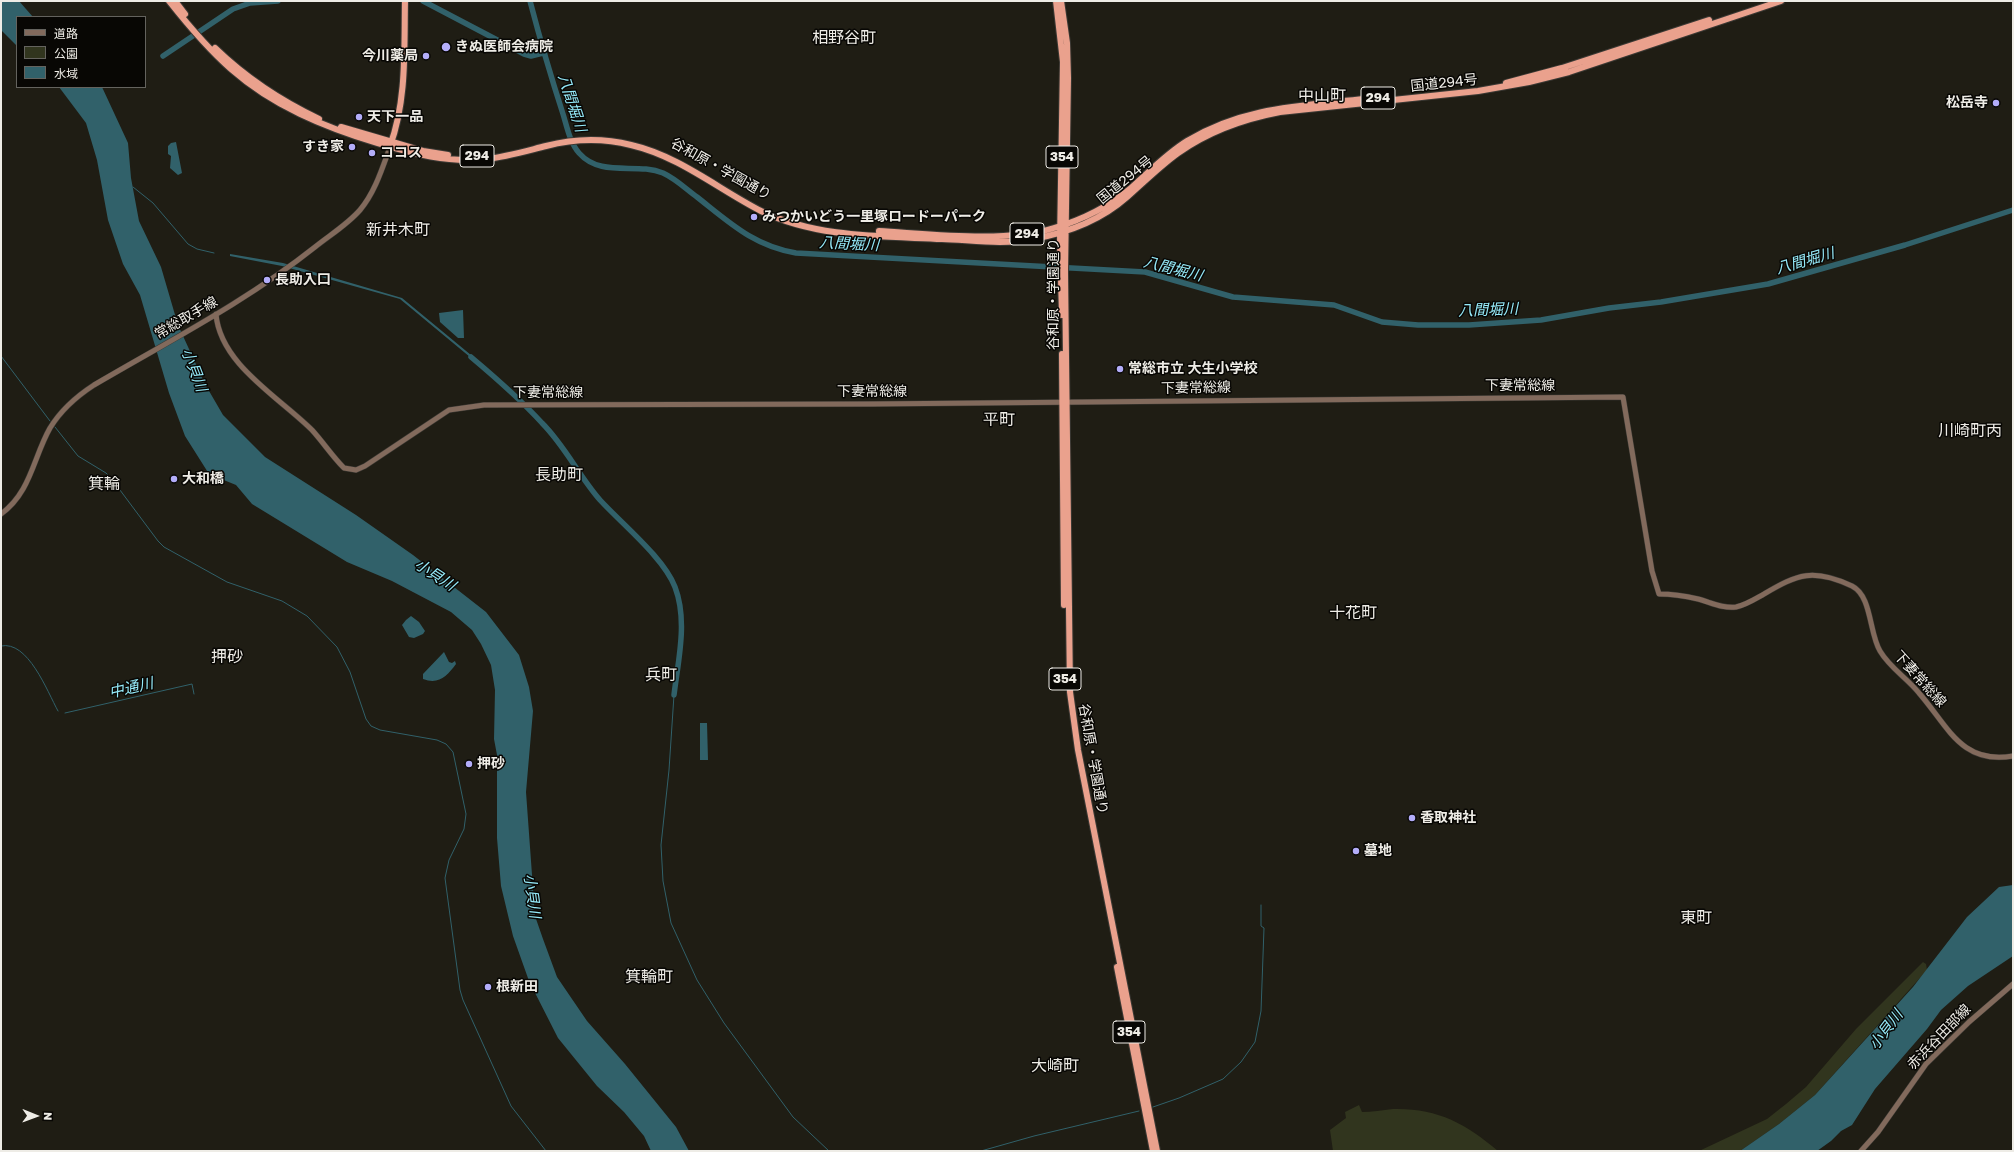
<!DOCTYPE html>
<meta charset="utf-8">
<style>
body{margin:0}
#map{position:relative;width:2014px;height:1152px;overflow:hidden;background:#1f1d14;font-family:"Golos Text","Noto Sans JP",sans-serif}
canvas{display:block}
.frame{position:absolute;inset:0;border:2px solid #eeece6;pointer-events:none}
.legend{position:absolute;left:16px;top:16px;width:130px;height:72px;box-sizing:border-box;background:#080704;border:1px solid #64635e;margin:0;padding:5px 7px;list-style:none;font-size:12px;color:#eeece6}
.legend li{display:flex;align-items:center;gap:8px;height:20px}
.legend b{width:20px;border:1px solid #64635e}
.north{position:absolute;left:16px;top:1096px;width:40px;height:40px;-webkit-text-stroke:3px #080704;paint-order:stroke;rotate:91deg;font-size:11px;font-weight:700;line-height:16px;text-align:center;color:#eeece6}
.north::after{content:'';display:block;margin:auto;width:14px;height:18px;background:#eeece6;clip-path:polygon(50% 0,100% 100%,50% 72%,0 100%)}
</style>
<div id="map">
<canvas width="2014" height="1152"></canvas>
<div class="frame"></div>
<ul class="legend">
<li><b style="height:5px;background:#826a5c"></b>道路</li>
<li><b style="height:11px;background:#31351e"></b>公園</li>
<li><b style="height:11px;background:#31616a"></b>水域</li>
</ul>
<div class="north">N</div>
</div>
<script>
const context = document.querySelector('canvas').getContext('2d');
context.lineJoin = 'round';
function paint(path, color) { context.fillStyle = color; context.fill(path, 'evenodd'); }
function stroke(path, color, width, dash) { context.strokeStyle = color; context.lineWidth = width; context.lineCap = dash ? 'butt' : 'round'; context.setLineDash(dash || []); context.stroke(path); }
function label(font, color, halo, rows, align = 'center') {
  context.font = font + ' "Golos Text","Noto Sans JP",sans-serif'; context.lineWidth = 3; context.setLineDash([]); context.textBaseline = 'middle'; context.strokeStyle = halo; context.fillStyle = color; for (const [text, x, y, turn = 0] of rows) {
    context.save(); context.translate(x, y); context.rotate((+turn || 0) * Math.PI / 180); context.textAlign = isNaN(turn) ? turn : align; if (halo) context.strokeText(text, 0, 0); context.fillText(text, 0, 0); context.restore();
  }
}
paint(new Path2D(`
 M1923,962L1926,964L1927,970L1815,1095L1779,1124L1740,1151H1699L1767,1119L1786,1104L1806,1087L1856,1029Z
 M1359,1105L1362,1112C1372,1112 1382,1110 1393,1109C1437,1108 1465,1123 1498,1151H1333L1330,1130L1346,1118L1345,1112Z`), '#31351e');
paint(new Path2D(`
 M1,1H19L33,17H17V46L1,30Z
 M59,87H102L128,143L131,178L139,221L161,267L178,325L205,384L223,415L265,457L356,515L413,555L486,612L519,655L529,687L533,711L526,792L535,916L543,939L557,977L587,1021L625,1064L676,1127L689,1151H651L644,1136L624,1112L597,1086L558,1038L529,981L513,936L501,886L497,838V755L494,739L495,690L491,665L481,644L472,630L451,612L392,581L347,562L252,504L236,485L209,474L185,436L169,393L140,295L123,264L108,220L97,160L86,123Z
 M176,142L182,173L178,175L170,168L171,156L168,154V146L171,143Z
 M230,254L283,263L402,298L477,360L476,362L400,299L282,266L230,256Z
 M463,310L464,338H458L440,322L439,313Z
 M411,616L419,622L425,631L423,634L414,638L409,637L402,625L406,620Z
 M444,652L449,662L452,663L455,661L456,664C447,676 439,685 423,679V674Z
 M700,723H707L708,760H700Z
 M2013,885V956L1968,986L1941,1010L1927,1029L1875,1089L1852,1125L1841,1131L1831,1141L1817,1151H1740L1779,1124L1815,1095L1913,987L1967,917L1999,887Z`), '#31616a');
stroke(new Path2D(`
 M133,187L153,203L188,244L197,249L214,253
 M1,356L50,421
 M55,427L78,456L106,473L111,478L158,541L164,547L227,582L282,601L307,616L337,647L350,672L366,719L371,726L380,730L437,740L446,744L453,752L466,814L464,829L449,860L445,878L460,990L463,1000L511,1106L546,1151
 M1,646C28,640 47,691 58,711
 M674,695L669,770L661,845L663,881L671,923L697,980L724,1023L793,1117L829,1151
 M65,713L192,684L194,694
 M1153,1107L1179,1098L1223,1079L1241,1062L1255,1042L1261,1011L1264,928L1261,926V905
 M981,1151L1034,1136L1139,1111`), '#31616a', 1);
stroke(new Path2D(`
 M423,1L524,54L531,56L543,53
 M530,1C540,39 551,77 563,114C567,127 570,143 579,153C601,178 636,162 663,173C676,179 686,189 697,197C730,223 754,246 796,253L1145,272L1233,297L1334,305L1382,322L1418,325H1469L1541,320L1609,308L1661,302L1768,284L1905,245L2013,210
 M163,56L233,9L250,3L278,1
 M471,357C496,378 521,400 542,423C565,446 579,476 600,500C622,524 664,558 675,587C688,621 678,661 674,695`), '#31616a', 5.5);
const secondary = new Path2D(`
 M216,314C220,364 279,397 312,430C323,442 332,456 344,468L356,470L365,466L449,410L484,405L872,404L1623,397L1652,571L1659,594C1672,594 1685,596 1698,599C1710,602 1723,609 1736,607C1746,605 1755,599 1764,594C1798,574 1813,568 1852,586C1872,596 1869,633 1880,651C1890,668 1907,678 1919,693C1948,726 1961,765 2013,756
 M1,514C31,492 33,458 50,428C61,410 77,396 94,385C169,341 247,301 315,247C330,235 348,224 360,210C375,192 382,169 390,147
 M1861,1151L1878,1132L1926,1064L1969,1022L2013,984`);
const highway = new Path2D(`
 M169,1C188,25 208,49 231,69C273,106 324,127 377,143C413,154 448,163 486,159C506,157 526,151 546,146C573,139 603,138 631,145C679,156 718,189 761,211C817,238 881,236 942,239C972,240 1003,245 1033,239C1067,233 1101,220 1127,197C1144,182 1160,166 1178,153C1209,131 1243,119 1280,112L1478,91L1529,82L1569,72L1781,1
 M175,1L185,14
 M1056,1L1063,62L1060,242L1062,315
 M1061,1L1067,43L1068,78L1065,272L1070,692L1078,750L1157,1151
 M215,48C245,77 281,101 319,119
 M1506,83L1562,68L1709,20
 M341,127L423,151L448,155
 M390,146C407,100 404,49 405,1
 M879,231C931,234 1004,243 1054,228C1082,220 1108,207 1131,188C1149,172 1166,154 1187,141C1243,107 1300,106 1364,99
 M1062,354L1064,605
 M1117,967L1153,1151`);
stroke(secondary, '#3b3934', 6);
stroke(highway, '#3b3934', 8);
stroke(secondary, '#826a5c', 5);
stroke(highway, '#eaa18d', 6);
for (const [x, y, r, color] of [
 [446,47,5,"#b3adf9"],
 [426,56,4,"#b3adf9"],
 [1996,103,4,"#b3adf9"],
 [359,117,4,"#b3adf9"],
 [352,147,4,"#b3adf9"],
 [372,153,4,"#b3adf9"],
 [754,217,4,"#b3adf9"],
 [267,280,4,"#b3adf9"],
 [1120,369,4,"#b3adf9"],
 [174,479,4,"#b3adf9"],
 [469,764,4,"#b3adf9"],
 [1412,818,4,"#b3adf9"],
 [1356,851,4,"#b3adf9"],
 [488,987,4,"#b3adf9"]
]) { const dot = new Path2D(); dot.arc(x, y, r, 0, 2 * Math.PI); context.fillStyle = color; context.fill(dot); stroke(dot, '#080704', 1.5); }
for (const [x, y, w] of [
 [1378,98,34],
 [477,156,34],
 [1062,157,32],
 [1027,234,34],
 [1065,679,32],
 [1129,1032,32]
]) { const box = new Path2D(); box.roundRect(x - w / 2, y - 11, w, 22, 3); context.fillStyle = '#080704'; context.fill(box); stroke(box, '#eeece6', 1); }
label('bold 13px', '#eeece6', null, [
 ["294",1378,98],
 ["294",477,156],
 ["354",1062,157],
 ["294",1027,234],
 ["354",1065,679],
 ["354",1129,1032]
]);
label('bold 14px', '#eeece6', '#080704', [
 ["きぬ医師会病院",455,47],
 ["今川薬局",418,56,"right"],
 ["松岳寺",1988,103,"right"],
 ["天下一品",367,117],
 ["すき家",344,147,"right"],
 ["ココス",380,153],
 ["みつかいどう一里塚ロードーパーク",762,217],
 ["長助入口",275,280],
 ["常総市立 大生小学校",1128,369],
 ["大和橋",182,479],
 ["押砂",477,764],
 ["香取神社",1420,818],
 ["墓地",1364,851],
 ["根新田",496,987]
], 'left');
label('14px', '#eeece6', '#080704', [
 ["国道294号",1444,83,-6],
 ["谷和原・学園通り",721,169,29],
 ["国道294号",1125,180,-39],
 ["谷和原・学園通り",1054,294,-90],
 ["常総取手線",186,318,-30],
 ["下妻常総線",1520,386],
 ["下妻常総線",1196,388,-1],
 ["下妻常総線",872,392],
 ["下妻常総線",548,393],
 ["下妻常総線",1920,679,48],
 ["谷和原・学園通り",1093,759,80],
 ["赤浜谷田部線",1939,1037,-46]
]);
label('italic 15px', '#95eaf9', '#080704', [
 ["八間堀川",572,103,72],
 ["八間堀川",849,244,3],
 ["八間堀川",1805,261,-16],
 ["八間堀川",1173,269,14],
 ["八間堀川",1488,310,-2],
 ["小貝川",194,370,69],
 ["小貝川",435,575,33],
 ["中通川",131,688,-13],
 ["小貝川",532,896,82],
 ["小貝川",1886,1030,-53]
]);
label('16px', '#eeece6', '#080704', [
 ["相野谷町",844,38],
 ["中山町",1322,96],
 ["新井木町",398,230],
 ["平町",999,420],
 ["川崎町丙",1970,431],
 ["長助町",559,475],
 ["箕輪",104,484],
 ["十花町",1353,613],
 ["押砂",227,657],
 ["兵町",661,675],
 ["東町",1696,918],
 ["箕輪町",649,977],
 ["大崎町",1055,1066]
]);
</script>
